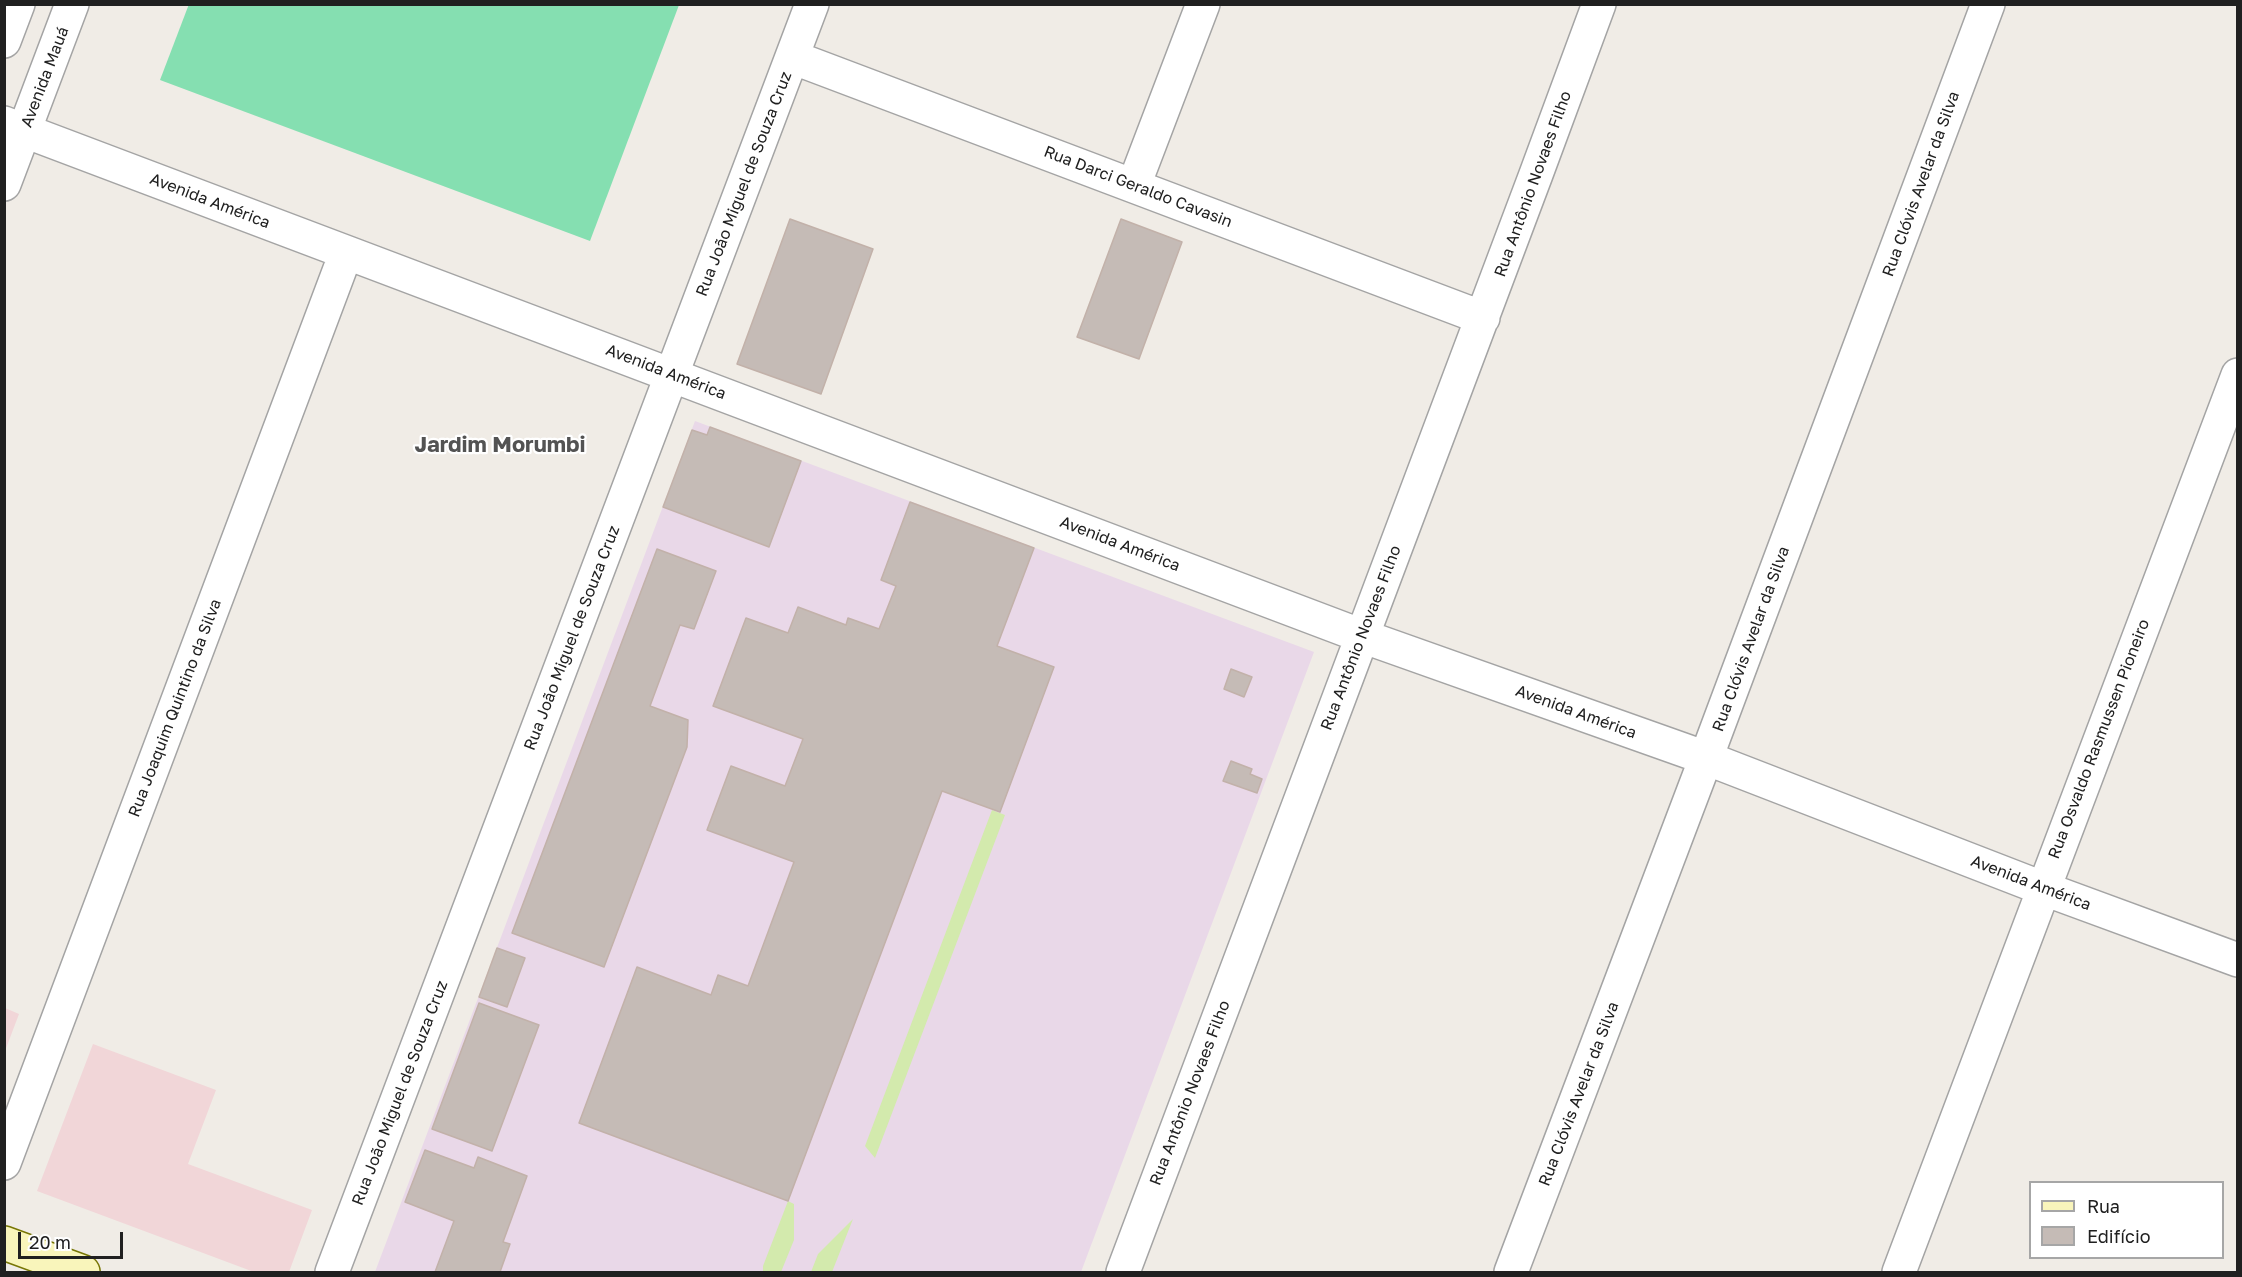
<!DOCTYPE html>
<meta charset="utf-8">
<style>
body{margin:0}
#map{position:relative;width:2242px;height:1277px;overflow:hidden;background:#f0ece6;font-family:"Golos Text",sans-serif}
canvas{display:block}
.frame{position:absolute;inset:0;border:6px solid #202020;pointer-events:none}
.legend{position:absolute;left:2029px;top:1181px;width:195px;height:78px;box-sizing:border-box;background:#fff;border:2px solid #a6a6a6;margin:0;padding:8px 10px;list-style:none;font-size:18px;color:#202020}
.legend li{display:flex;align-items:center;gap:12px;height:30px}
.legend b{width:30px;border:2px solid #a6a6a6}
.scale{position:absolute;left:18px;top:1232px;width:105px;height:27px;box-sizing:border-box;border:3px solid #202020;border-top:0;padding-left:8px;font-size:18px;line-height:21px;white-space:nowrap;color:#202020;-webkit-text-stroke:4px #fff;paint-order:stroke}
</style>
<div id="map">
<canvas width="2242" height="1277"></canvas>
<div class="frame"></div>
<ul class="legend">
<li><b style="height:8px;background:#f9f5bb"></b>Rua</li>
<li><b style="height:16px;background:#c5bbb6"></b>Edifício</li>
</ul>
<div class="scale">20 m</div>
</div>
<script>
const context = document.querySelector('canvas').getContext('2d');
context.lineJoin = 'round';
function paint(path, color) { context.fillStyle = color; context.fill(path, 'evenodd'); }
function stroke(path, color, width, dash) { context.strokeStyle = color; context.lineWidth = width; context.lineCap = dash ? 'butt' : 'round'; context.setLineDash(dash || []); context.stroke(path); }
function label(font, color, halo, rows, align = 'center') {
  context.font = font + ' "Golos Text",sans-serif'; context.lineWidth = 4.5; context.setLineDash([]); context.textBaseline = 'middle'; context.strokeStyle = halo; context.fillStyle = color; for (const [text, x, y, turn = 0] of rows) {
    context.save(); context.translate(x, y); context.rotate((+turn || 0) * Math.PI / 180); context.textAlign = isNaN(turn) ? turn : align; if (halo) context.strokeText(text, 0, 0); context.fillText(text, 0, 0); context.restore();
  }
}
paint(new Path2D(`
 M5,1008L19,1014L5,1051Z
 M93,1044L216,1090L188,1164L312,1210L289,1272H254L37,1191Z`), '#f1d6d8');
paint(new Path2D(`
 M695,421L1314,652L1081,1272H375Z`), '#e9d8e8');
paint(new Path2D(`
 M992,810L1005,815L875,1158L865,1146Z
 M788,1201L794,1204V1240L781,1272H763V1266Z
 M853,1219L832,1272H811L818,1254Z`), '#d3eaad');
paint(new Path2D(`
 M189,4H679V5L590,241L160,80Z`), '#85dfb1');
const building = new Path2D(`
 M790,219L873,249L821,394L737,364Z
 M1121,219L1182,242L1139,359L1077,337Z
 M710,427L801,461L769,547L663,507L692,430L707,435Z
 M910,502L1034,548L997,646L1054,667L1000,812L942,791L788,1201L579,1123L637,967L711,995L718,975L748,986L794,862L707,830L731,766L785,786L803,739L713,706L746,618L788,633L798,607L846,625L848,618L879,629L896,586L881,580Z
 M657,549L716,571L694,629L680,625L650,706L688,720L687,747L604,967L512,933Z
 M1231,669L1252,677L1244,697L1224,689Z
 M1231,761L1252,769L1250,774L1262,779L1257,793L1223,781Z
 M497,948L525,958L507,1007L479,997Z
 M479,1003L539,1025L492,1151L432,1129Z
 M425,1150L474,1168L478,1157L527,1176L503,1242L510,1244L500,1272H435L454,1221L405,1202Z`);
paint(building, '#c5bbb6');
stroke(building, '#c2b1a9', 1.5);
const minor = new Path2D(`
 M792,57L1483,318
 M4,123L1362,636L1706,758L2042,888L2238,960
 M1134,185L1203,4
 M4,1163L346,253
 M332,1272L812,4
 M1123,1272C1281,850 1443,428 1599,4
 M1511,1272L1706,758L1988,4
 M1899,1272L2238,375`);
const tertiary = new Path2D(`
 M4,41L18,4
 M4,184L72,4`);
const secondary = new Path2D(`
 M4,1243L83,1272`);
stroke(minor, '#a4a4a4', 36);
stroke(tertiary, '#a4a4a4', 36);
stroke(secondary, '#787605', 36);
stroke(minor, '#fff', 33);
stroke(tertiary, '#fff', 33);
stroke(secondary, '#f9f5bb', 33);
label('16px', '#202020', '#fff', [
 ["Avenida Mauá",45,77,-69],
 ["Rua João Miguel de Souza Cruz",744,184,-69],
 ["Rua Antônio Novaes Filho",1533,184,-70],
 ["Rua Clóvis Avelar da Silva",1921,184,-70],
 ["Rua Darci Geraldo Cavasin",1138,187,21],
 ["Avenida América",210,201,21],
 ["Avenida América",666,372,21],
 ["Avenida América",1120,544,21],
 ["Rua João Miguel de Souza Cruz",572,638,-69],
 ["Rua Antônio Novaes Filho",1361,638,-69],
 ["Rua Clóvis Avelar da Silva",1751,639,-70],
 ["Rua Joaquim Quintino da Silva",175,708,-69],
 ["Avenida América",1576,712,20],
 ["Rua Osvaldo Rasmussen Pioneiro",2099,739,-69],
 ["Avenida América",2031,883,21],
 ["Rua João Miguel de Souza Cruz",400,1093,-69],
 ["Rua Antônio Novaes Filho",1190,1093,-69],
 ["Rua Clóvis Avelar da Silva",1579,1094,-69]
]);
label('bold 22px', '#535353', '#fff', [
 ["Jardim Morumbi",500,445]
]);
</script>
